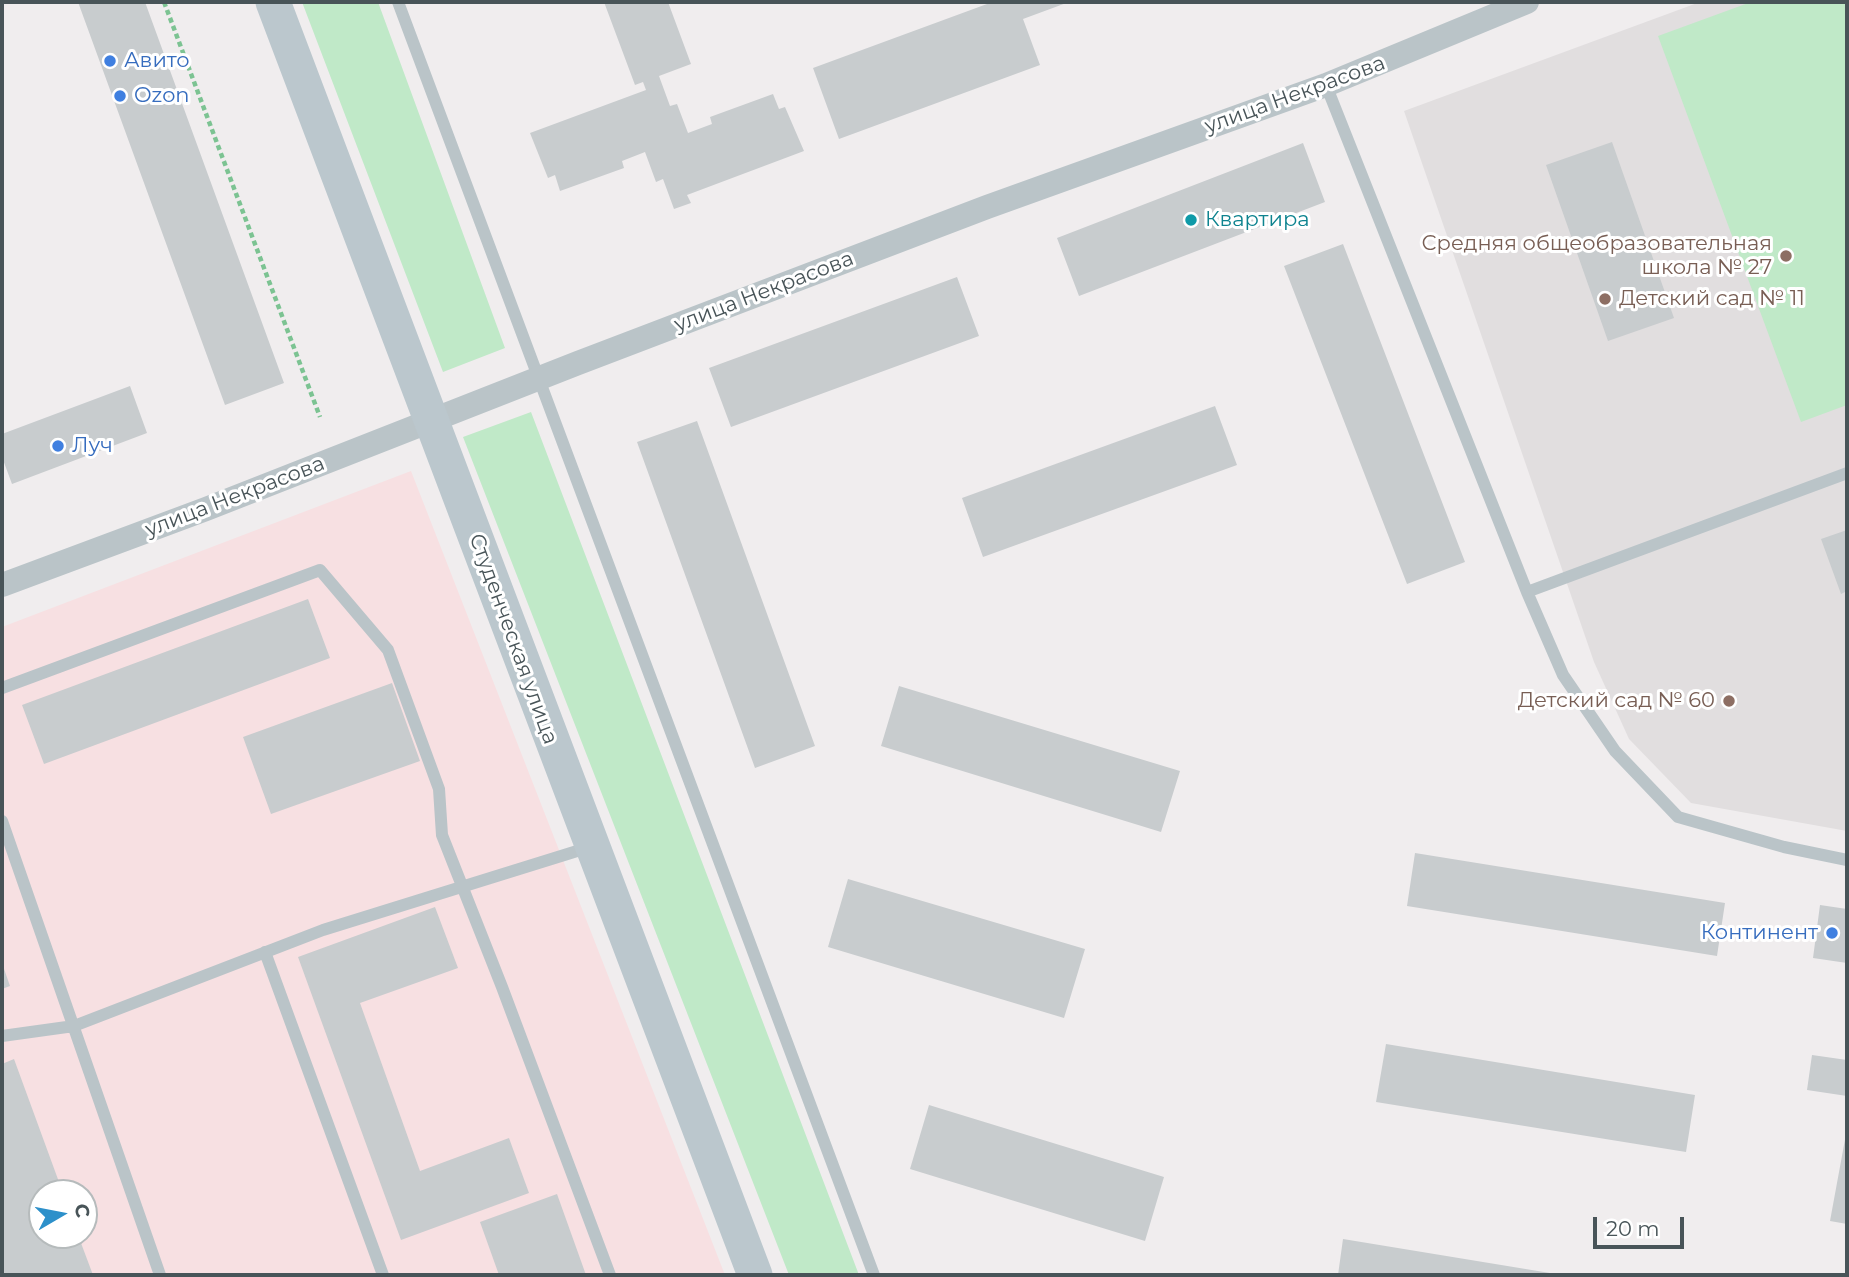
<!DOCTYPE html>
<meta charset="utf-8">
<style>
body{margin:0}
#map{position:relative;width:1849px;height:1277px;overflow:hidden;background:#f0edee;font-family:Montserrat,sans-serif}
canvas{display:block}
.frame{position:absolute;inset:0;border:4px solid #485458;pointer-events:none}
.north{position:absolute;left:28px;top:1179px;width:70px;height:70px;box-sizing:border-box;background:#fff;border:2px solid #b6bbbc;border-radius:50%;rotate:80deg;font-size:19px;font-weight:700;line-height:28px;text-align:center;color:#485458}
.north::after{content:'';display:block;margin:auto;width:24px;height:32px;background:#2d90ca;clip-path:polygon(50% 0,100% 100%,50% 72%,0 100%)}
.scale{position:absolute;left:1593px;top:1217px;width:91px;height:32px;box-sizing:border-box;border:4px solid #485458;border-top:0;padding-left:9px;font-size:21px;line-height:24px;white-space:nowrap;color:#485458;-webkit-text-stroke:5px #fff;paint-order:stroke}
</style>
<div id="map">
<canvas width="1849" height="1277"></canvas>
<div class="frame"></div>
<div class="north">С</div>
<div class="scale">20 m</div>
</div>
<script>
const context = document.querySelector('canvas').getContext('2d');
context.lineJoin = 'round';
function paint(path, color) { context.fillStyle = color; context.fill(path, 'evenodd'); }
function stroke(path, color, width, dash) { context.strokeStyle = color; context.lineWidth = width; context.lineCap = dash ? 'butt' : 'round'; context.setLineDash(dash || []); context.stroke(path); }
function label(font, color, halo, rows, align = 'center') {
  context.font = font + ' Montserrat,sans-serif'; context.lineWidth = 6; context.setLineDash([]); context.textBaseline = 'middle'; context.strokeStyle = halo; context.fillStyle = color; for (const [text, x, y, turn = 0] of rows) {
    context.save(); context.translate(x, y); context.rotate((+turn || 0) * Math.PI / 180); context.textAlign = isNaN(turn) ? turn : align; if (halo) context.strokeText(text, 0, 0); context.fillText(text, 0, 0); context.restore();
  }
}
paint(new Path2D(`
 M1700,2H1847V831L1691,803L1629,739L1594,662L1404,111Z`), '#e1dedf');
paint(new Path2D(`
 M411,471L725,1275H2V627ZM42,1193H84V1235H42Z`), '#f7e0e2');
paint(new Path2D(`
 M302,2H378L505,348L443,372Z
 M1751,2H1847V405L1801,422L1658,36Z
 M531,412L859,1275H789L463,437Z`), '#c0e9c8');
paint(new Path2D(`
 M78,2H145L284,383L225,405Z
 M604,2H668L691,64L659,76L670,106L677,104L688,133L712,124L710,117L773,94L779,109L785,107L804,151L687,195L691,203L674,209L663,179L656,182L645,152L622,161L624,168L560,191L555,175L548,178L530,133L646,90L643,82L635,85Z
 M986,2H1069L1023,19L1040,65L839,139L813,68L987,4Z
 M1612,142L1674,318L1608,341L1546,165Z
 M1303,143L1325,202L1079,296L1057,238Z
 M1343,244L1465,562L1407,584L1284,266Z
 M957,277L979,336L731,427L709,368Z
 M130,386L147,433L12,484L2,457V434Z
 M1215,406L1237,465L983,557L962,498Z
 M697,421L815,746L755,768L637,442Z
 M1847,530V591L1841,594L1821,539Z
 M308,599L330,658L44,764L22,705Z
 M392,683L420,761L271,814L243,737Z
 M899,686L1180,771L1161,832L881,746Z
 M1415,853L1725,903L1717,956L1407,906Z
 M848,879L1085,949L1064,1018L828,947Z
 M1820,905L1847,909V963L1813,958Z
 M435,907L458,968L360,1003L420,1171L509,1138L529,1193L401,1240L298,957Z
 M2,963L10,986L2,989Z
 M1386,1044L1695,1095L1686,1152L1376,1102Z
 M1812,1055L1847,1060V1096L1807,1090Z
 M14,1059L63,1193H42V1235H78L93,1275H2V1064Z
 M929,1105L1164,1177L1145,1241L910,1169Z
 M1846,1134H1847V1224L1830,1221Z
 M557,1194L586,1275H499L480,1222Z
 M1343,1239L1556,1274V1275H1338Z`), '#c8ccce');
stroke(new Path2D(`
 M164,2L320,417`), '#7cc392', 4.5, [5, 3.5]);
stroke(new Path2D(`
 M398,2L874,1275
 M1326,85L1527,592L1563,675L1615,751L1678,817L1784,847L1847,860
 M1527,592L1847,473
 M2,688L320,570L388,650L439,789L442,835L502,987L610,1275
 M2,821L160,1275
 M265,952L383,1275
 M2,1036L74,1026L323,930L590,847`), '#bac4c8', 12);
stroke(new Path2D(`
 M2,585L206,509L578,363L987,207L1326,85L1527,2`), '#bac4c8', 24);
stroke(new Path2D(`
 M273,2C435,426 592,851 755,1275`), '#bbc7cd', 35);
for (const [x, y, r, color] of [
 [110,61,7,"#3f7fe0"],
 [120,96,7,"#3f7fe0"],
 [1191,220,7,"#0f9aa8"],
 [1786,256,7,"#8d6e63"],
 [1605,299,7,"#8d6e63"],
 [58,446,7,"#3f7fe0"],
 [1729,701,7,"#8d6e63"],
 [1832,933,7,"#3f7fe0"]
]) { const dot = new Path2D(); dot.arc(x, y, r, 0, 2 * Math.PI); context.fillStyle = color; context.fill(dot); stroke(dot, '#fff', 2.5); }
label('21px', '#366cbe', '#fff', [
 ["Авито",124,61],
 ["Ozon",134,96],
 ["Луч",72,446],
 ["Континент",1818,933,"right"]
], 'left');
label('21px', '#485458', '#fff', [
 ["улица Некрасова",1295,95,-20],
 ["улица Некрасова",764,292,-21],
 ["улица Некрасова",235,497,-21],
 ["Студенческая улица",513,639,70]
]);
label('21px', '#0d838f', '#fff', [
 ["Квартира",1205,220]
], 'left');
label('21px', '#785e54', '#fff', [
 ["Средняя общеобразовательная",1772,244],
 ["школа № 27",1772,268],
 ["Детский сад № 11",1619,299,"left"],
 ["Детский сад № 60",1715,701]
], 'right');
</script>
